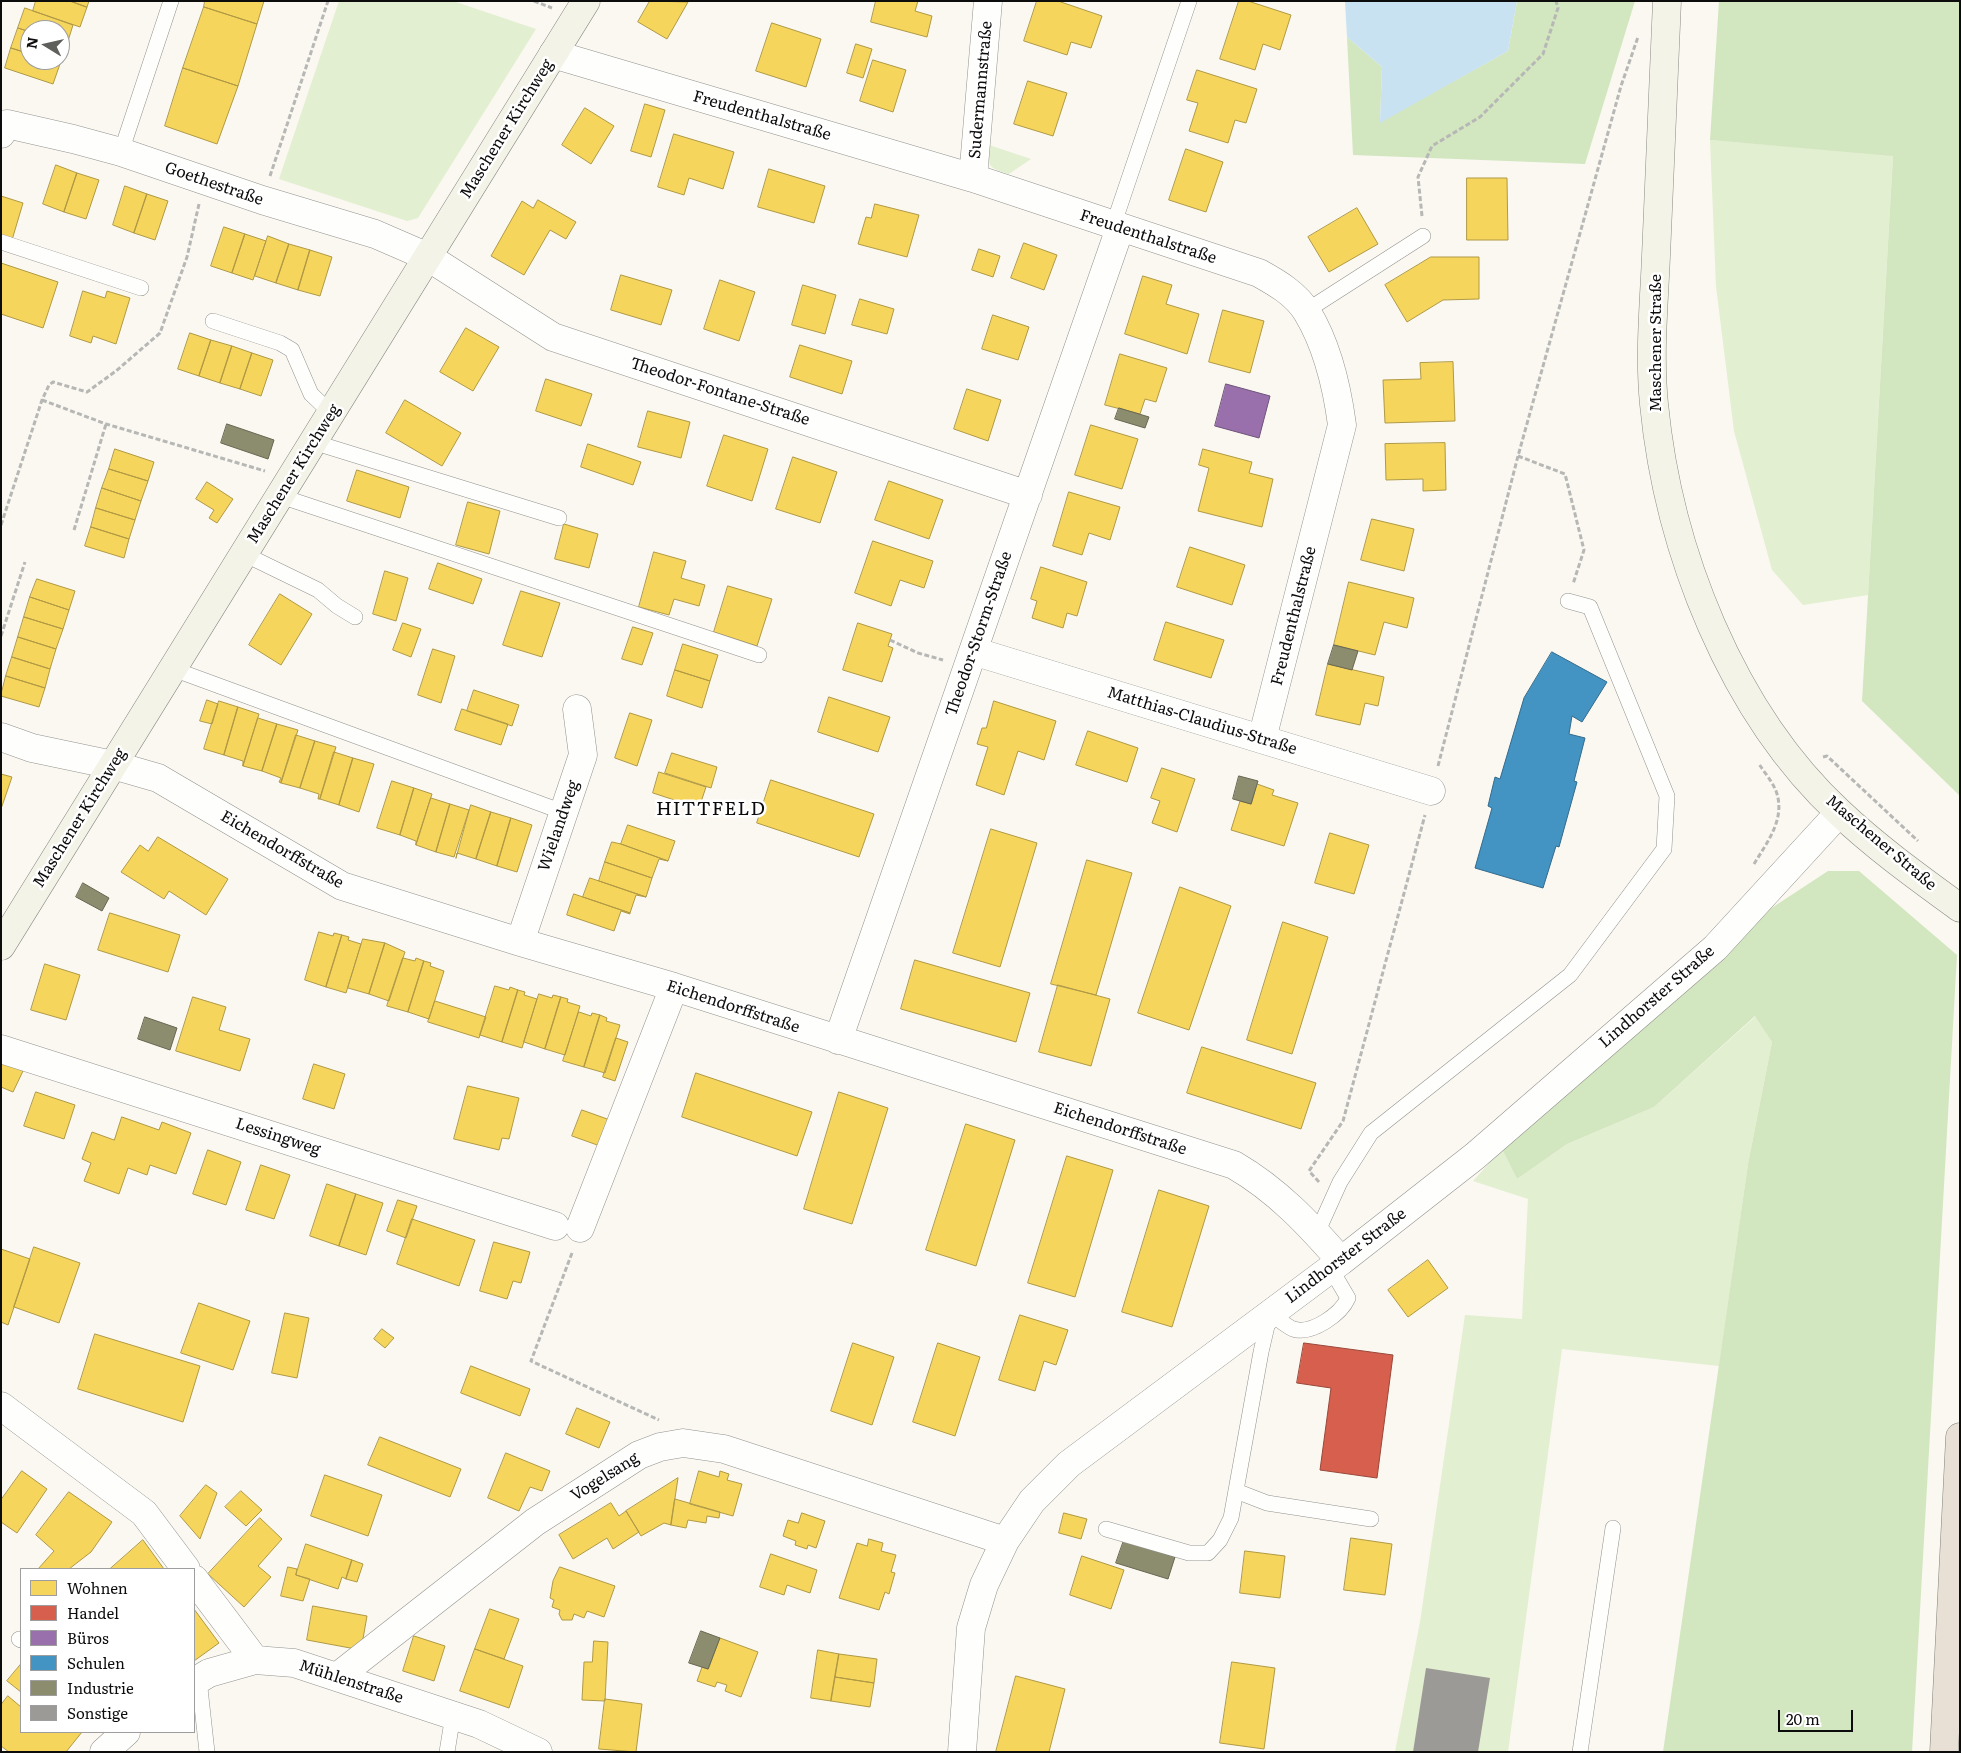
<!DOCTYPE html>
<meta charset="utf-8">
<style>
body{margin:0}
#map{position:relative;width:1961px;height:1753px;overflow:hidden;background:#faf8f0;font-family:Literata,serif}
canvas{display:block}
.frame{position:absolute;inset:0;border:2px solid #0c0c0c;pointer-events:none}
.legend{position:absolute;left:20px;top:1568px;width:175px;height:165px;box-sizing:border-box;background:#fff;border:1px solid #9e9e9e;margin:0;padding:6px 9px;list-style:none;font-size:15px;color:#0c0c0c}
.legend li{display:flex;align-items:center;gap:10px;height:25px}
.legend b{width:25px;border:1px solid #9e9e9e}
.north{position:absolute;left:20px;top:20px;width:50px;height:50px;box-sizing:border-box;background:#fff;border:1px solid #9e9e9e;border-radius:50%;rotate:279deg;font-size:14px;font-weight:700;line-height:20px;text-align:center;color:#0c0c0c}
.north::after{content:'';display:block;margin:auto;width:18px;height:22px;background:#5f5f5c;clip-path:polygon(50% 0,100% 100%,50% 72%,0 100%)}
.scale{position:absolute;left:1778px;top:1710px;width:75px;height:22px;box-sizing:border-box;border:2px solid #0c0c0c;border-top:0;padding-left:6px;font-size:15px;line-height:18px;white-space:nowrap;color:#0c0c0c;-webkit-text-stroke:4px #fff;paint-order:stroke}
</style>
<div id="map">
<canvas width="1961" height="1753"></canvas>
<div class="frame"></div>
<ul class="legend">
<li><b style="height:14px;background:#f6d55c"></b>Wohnen</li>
<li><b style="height:14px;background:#d6604d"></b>Handel</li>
<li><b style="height:14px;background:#9970ab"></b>Büros</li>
<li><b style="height:14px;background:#4393c3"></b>Schulen</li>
<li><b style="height:14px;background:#8c8c6e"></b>Industrie</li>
<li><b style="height:14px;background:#9c9a96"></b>Sonstige</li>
</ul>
<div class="north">N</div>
<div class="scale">20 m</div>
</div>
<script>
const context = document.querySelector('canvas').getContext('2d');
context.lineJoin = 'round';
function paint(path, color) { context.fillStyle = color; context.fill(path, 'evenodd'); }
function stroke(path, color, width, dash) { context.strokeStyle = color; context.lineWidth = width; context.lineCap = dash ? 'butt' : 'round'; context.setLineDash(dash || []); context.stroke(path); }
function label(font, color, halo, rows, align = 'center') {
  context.font = font + ' Literata,serif'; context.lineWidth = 5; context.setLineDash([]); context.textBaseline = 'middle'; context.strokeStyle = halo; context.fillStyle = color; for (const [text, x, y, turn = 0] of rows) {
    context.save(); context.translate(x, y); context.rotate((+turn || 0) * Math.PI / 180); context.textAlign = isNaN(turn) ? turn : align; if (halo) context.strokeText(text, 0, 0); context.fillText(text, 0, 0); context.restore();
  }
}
paint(new Path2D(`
 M339,1H453L536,29L418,218L407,221L279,179Z
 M1710,140L1893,155L1868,595L1803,605L1772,570L1734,431L1716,286Z
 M989,145L1031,159L1009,174C989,168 987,167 989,145Z
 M1756,1016L1772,1042L1748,1164L1719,1366L1562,1349L1508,1752H1395L1420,1622L1465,1315L1522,1319L1528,1199L1473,1181L1502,1149L1517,1179L1567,1144L1654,1107Z`), '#e2efd1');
paint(new Path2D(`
 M1517,1H1635L1585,164L1353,155L1347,37L1382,67L1380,122L1508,51Z
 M1719,1H1960V796L1862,701L1893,156L1710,140Z
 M1828,871H1859L1957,955L1912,1752H1663L1748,1164L1772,1042L1755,1016L1654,1107L1567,1144L1517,1179L1502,1149L1767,911Z`), '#d2e6c0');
paint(new Path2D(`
 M1345,1H1517L1508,51L1380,123L1382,67L1347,37Z`), '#c8e2f2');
const homes = new Path2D(`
 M36,1H70L87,7L80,27L33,11Z
 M70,1H89L87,7Z
 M205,1H264L257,24L204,7Z
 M650,1L688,2L667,39L638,22Z
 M876,1H918L915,11L932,16L927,37L871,22Z
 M1037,1H1058L1102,16L1091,48L1071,42L1067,55L1024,41Z
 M1239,1H1248L1291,15L1280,50L1263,44L1255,70L1220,59Z
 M204,7L257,24L238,86L183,68Z
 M25,8L73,25L67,44L60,42V30H30V32L18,28Z
 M772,23L821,39L806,87L756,71Z
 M18,28L30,32V54L11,48Z
 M60,42L67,44L60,64L47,60H60Z
 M856,44L872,49L863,78L847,73Z
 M11,48L30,54V60H47L60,64L53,84L5,68Z
 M873,60L906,70L893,112L860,101Z
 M183,68L238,86L217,144L165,126Z
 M1197,70L1257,89L1246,123L1235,120L1228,143L1189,131L1198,103L1187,100Z
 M1028,81L1067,93L1053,136L1014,124Z
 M645,104L665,110L651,157L631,151Z
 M585,108L614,126L591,164L562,145Z
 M674,134L734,152L723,189L689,178L684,195L658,187Z
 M1186,149L1223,162L1206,212L1169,200Z
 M56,165L77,173L64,212L43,204Z
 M769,169L825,186L814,223L758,207Z
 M77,173L99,180L86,219L64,212Z
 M1467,178H1507L1508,240H1467Z
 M125,186L147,194L134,233L113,225Z
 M147,194L168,201L155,240L134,233Z
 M1,196L23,203L12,240L1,236Z
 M538,200L576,222L566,239L550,230L524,275L491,256L522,201L533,208Z
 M875,204L919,215L907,257L858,244L866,217L871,218Z
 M1357,208L1378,244L1329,272L1308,237Z
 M224,227L245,234L232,273L211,266Z
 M245,234L266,241L253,280L232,273Z
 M268,236L289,244L276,283L255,276Z
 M1024,243L1057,255L1044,290L1011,278Z
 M289,244L310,250L298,290L276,283Z
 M979,249L1000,256L993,277L972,270Z
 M310,250L332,257L320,296L298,290Z
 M1431,257H1479V299L1443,300L1407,322L1385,285Z
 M1,263L58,282L43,328L1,314Z
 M621,275L672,290L661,325L611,310Z
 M1143,276L1172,285L1166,304L1199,314L1187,354L1125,334Z
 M720,280L755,292L739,341L704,329Z
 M803,285L836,295L825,334L792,325Z
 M83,291L105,298L107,291L130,298L116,344L93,336L91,343L70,336Z
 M860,299L894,309L887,334L852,325Z
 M1223,310L1264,321L1250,373L1209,362Z
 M993,315L1029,327L1018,360L982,349Z
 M466,328L499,347L473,391L440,372Z
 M190,333L211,340L199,376L178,369Z
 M211,340L232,346L220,383L199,376Z
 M800,345L852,361L842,394L790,377Z
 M232,346L252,353L240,389L220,383Z
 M252,353L273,360L261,396L240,389Z
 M1120,354L1167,368L1156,402L1145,399L1140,414L1105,405Z
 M1453,362L1455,421L1385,423L1383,380L1421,379L1420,363Z
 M546,379L592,394L581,426L536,411Z
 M967,389L1001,400L988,441L954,429Z
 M405,400L461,433L442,466L386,433Z
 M648,411L690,422L681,458L638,447Z
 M1091,425L1138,439L1122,489L1075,475Z
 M724,435L768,449L752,501L707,486Z
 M1445,443L1446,490L1423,491V479L1386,480L1385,444Z
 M588,444L641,462L633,485L581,467Z
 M115,449L154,462L148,481L109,469Z
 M1203,449L1252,462L1249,473L1273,479L1262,527L1198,511L1209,468L1199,465Z
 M793,457L837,472L820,523L776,509Z
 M109,469L148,481L141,501L102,488Z
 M357,470L409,487L400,518L347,501Z
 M889,481L943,500L929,539L875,520Z
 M207,482L233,499L217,523L209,518L214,510L196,499Z
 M102,488L141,501L135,520L96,508Z
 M1069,492L1120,507L1110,540L1089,533L1082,555L1053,546Z
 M468,502L500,511L489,554L456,545Z
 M96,508L135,520L129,539L91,527Z
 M1372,519L1414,529L1404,571L1361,560Z
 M564,524L598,534L589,568L555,559Z
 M91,527L129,539L124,558L85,546Z
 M873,541L933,561L924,588L900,580L891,606L855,593Z
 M1190,547L1245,565L1232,605L1177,587Z
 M654,552L686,561L681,578L705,585L699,606L674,599L669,615L639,607Z
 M438,563L482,579L473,604L429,589Z
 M1041,567L1087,582L1077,616L1067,613L1063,628L1032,618L1037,601L1031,599Z
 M385,571L408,578L396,621L373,614Z
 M37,579L75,591L69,610L30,597Z
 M1349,582L1414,598L1407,628L1384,622L1375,655L1334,645Z
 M728,586L772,599L757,646L714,632Z
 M521,591L560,603L542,657L503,645Z
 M280,594L312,614L281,665L249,645Z
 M30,597L69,610L63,629L24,617Z
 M24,617L63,629L56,649L18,637Z
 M1166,622L1224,640L1211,678L1154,660Z
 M403,623L421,629L411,657L393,650Z
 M858,623L892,634L888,646L893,648L882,682L843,670Z
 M633,627L653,633L642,665L622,659Z
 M18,637L56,649L50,669L12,657Z
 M683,644L718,655L710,681L675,670Z
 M433,649L455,656L441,703L418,695Z
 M12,657L50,669L45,688L6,676Z
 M1328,664L1384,677L1378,706L1365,703L1360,725L1316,715Z
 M675,670L710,681L702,708L667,696Z
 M6,676L45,688L39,707L1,696Z
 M474,690L519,705L512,726L467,711Z
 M829,697L890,717L878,752L818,732Z
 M207,700L218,704L212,724L200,721Z
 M219,701L238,707L224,755L204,749Z
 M994,701L1056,721L1044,760L1018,751L1004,795L976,785L988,747L977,744L982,728H986Z
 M238,707L259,714L243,766V761L224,755Z
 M462,709L508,724L501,745L455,730Z
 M630,713L652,720L637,766L615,758Z
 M258,718L277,724L262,771L243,766Z
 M277,724L298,730L281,783L279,782L281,778L262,771Z
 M1088,731L1138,748L1127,782L1076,765Z
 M296,735L315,741L300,788L281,783Z
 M315,741L336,747L320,799H318L319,794L300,788Z
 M334,752L353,758L339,805L320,799Z
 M672,753L717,767L711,788L665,773Z
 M353,758L374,764L359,812L339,805Z
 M1162,768L1195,779L1177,832L1152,823L1160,801L1151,798Z
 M659,772L706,787L699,808L653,793Z
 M1,774L12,777L1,809Z
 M771,780L874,814L859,857L757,823Z
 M392,781L414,788L400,835L377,828Z
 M1257,784L1274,790L1272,795L1298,803L1284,846L1231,830L1240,801L1251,804Z
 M414,788L432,794L416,845V841L400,835Z
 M431,798L450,804L436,852L416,845Z
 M450,804L469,810L454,857L436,852Z
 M471,805L491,812L476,859L457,853L456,858Z
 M491,812L511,818L497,866L476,859Z
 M511,818L532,825L517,872L497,866Z
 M628,825L675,841L668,861L621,844Z
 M991,829L1037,843L1000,967L953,953Z
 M1330,833L1369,845L1354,894L1315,883Z
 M158,837L228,879L206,915L169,891L164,899L121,872L140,845L148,851Z
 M612,842L621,844L668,861L659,859L652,878L605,862Z
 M1087,860L1132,873L1096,995L1051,984Z
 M605,862L652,878L646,897L599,881Z
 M590,878L599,881L646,897L636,895L630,913L583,897Z
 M1180,887L1231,906L1189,1030L1138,1013Z
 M574,894L630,913V914L621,911L614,931L567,915Z
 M110,913L180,935L168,972L98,950Z
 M1283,922L1328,937L1292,1054L1247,1040Z
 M319,932L333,936L334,933L342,935L326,987L305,980Z
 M342,935L349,937L348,940L361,944L346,993L326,987Z
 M363,939L385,943L369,994L348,988Z
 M385,943L405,952L389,1001L369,994Z
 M403,958L415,961L416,958L424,961L408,1012L387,1006Z
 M915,960L1030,993L1016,1042L901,1009Z
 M424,961L431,963L430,966L444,971L429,1019L408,1012Z
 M45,964L80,975L66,1020L31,1010Z
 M1058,985L1110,999L1091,1066L1039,1052Z
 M495,986L509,990L510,987L518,990L502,1042L480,1035Z
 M518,990L525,992L524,995L537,999L522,1048L502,1042Z
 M539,994L552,998L553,995L561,997L545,1049L524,1042Z
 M193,997L226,1007L219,1030L250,1039L240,1071L176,1051Z
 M561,997L568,999L567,1002L580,1006L565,1055L545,1049Z
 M435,1001L486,1017L479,1038L428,1022Z
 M579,1012L591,1016L592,1013L600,1015L584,1067L563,1061Z
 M600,1015L607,1018L606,1021L620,1025L605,1073L584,1067Z
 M616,1038L628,1042L615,1081L603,1077Z
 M1202,1047L1316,1083L1301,1129L1187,1093Z
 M1,1059L23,1071L13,1092L1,1087Z
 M314,1064L345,1074L334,1109L303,1099Z
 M696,1073L812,1112L797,1156L682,1117Z
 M468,1086L519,1098L509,1139L502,1138L499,1150L454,1139Z
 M36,1092L75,1105L64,1139L24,1126Z
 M839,1092L888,1108L852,1224L804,1209Z
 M582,1110L610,1120L600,1146L572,1136Z
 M122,1117L159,1130L162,1122L191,1133L176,1174L150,1165L147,1175L128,1168L119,1194L84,1181L91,1163L82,1159L92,1132L114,1140Z
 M966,1124L1015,1140L976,1266L926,1250Z
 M208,1150L241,1162L226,1205L193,1194Z
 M1067,1156L1113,1170L1075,1297L1028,1283Z
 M261,1165L290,1175L274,1219L246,1210Z
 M327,1184L356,1194L339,1246L310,1236Z
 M1159,1190L1209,1206L1172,1327L1122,1312Z
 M356,1194L383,1203L366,1255L339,1246Z
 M398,1200L417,1206L406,1238L387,1231Z
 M412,1219L475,1240L459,1286L397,1264Z
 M494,1242L530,1252L521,1283L513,1281L507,1299L480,1291Z
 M34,1247L80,1263L59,1323L14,1307Z
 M1,1249L30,1259L8,1325L1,1322Z
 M1428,1260L1448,1288L1408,1317L1388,1290Z
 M199,1303L250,1321L233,1370L181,1353Z
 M285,1313L309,1318L297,1378L272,1373Z
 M1020,1315L1068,1330L1056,1365L1044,1361L1035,1391L999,1380Z
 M382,1329L394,1338L385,1348L374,1339Z
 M95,1334L200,1366L183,1422L78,1389Z
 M853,1343L894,1357L872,1425L831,1411Z
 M938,1343L980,1357L955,1436L913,1422Z
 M471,1366L530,1389L520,1416L461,1393Z
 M577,1408L610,1422L599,1448L566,1434Z
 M380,1437L461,1469L450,1497L368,1465Z
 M506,1453L550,1471L542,1491L530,1487L519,1511L488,1498Z
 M22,1471L47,1489L17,1533L1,1522V1500Z
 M699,1471L719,1477L720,1471L729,1474L727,1480L742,1484L733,1516L690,1504Z
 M325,1475L382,1495L368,1536L311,1516Z
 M678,1478L671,1525L664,1523L641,1536L626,1511Z
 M206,1485L217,1493L200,1539L180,1516Z
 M241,1491L262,1510L246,1526L225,1507Z
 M69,1492L112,1522L91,1552L69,1569H38L54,1551L36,1535Z
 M675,1499L720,1512L719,1518L707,1516L706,1523L688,1520L686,1528L671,1525Z
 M611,1503L619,1516L626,1511L639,1532L613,1549L607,1538L573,1559L559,1535Z
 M802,1513L825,1521L816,1548L808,1545L807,1549L795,1545L796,1541L783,1536L788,1520L798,1523Z
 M1064,1513L1087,1519L1081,1539L1059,1533Z
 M260,1518L282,1539L258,1566L271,1577L244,1607L208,1574Z
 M1351,1538L1392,1544L1385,1595L1344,1590Z
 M869,1539L883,1543L881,1551L896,1555L891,1572L895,1573L889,1594L885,1592L879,1610L839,1598L857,1543L867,1546Z
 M143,1540L164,1569H110Z
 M306,1544L352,1560L346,1579L342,1577L338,1589L296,1575Z
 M1245,1551L1285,1556L1280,1598L1240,1593Z
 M771,1554L817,1570L810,1593L787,1585L784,1595L760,1587Z
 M1082,1556L1124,1570L1111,1609L1070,1595Z
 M352,1560L363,1564L357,1582L346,1579Z
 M288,1567L297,1569L296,1575L310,1579L303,1601L281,1596Z
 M560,1567L615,1586L604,1617L587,1611L584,1618L574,1614L572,1620H562L559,1614L560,1610L552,1607L554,1600L550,1598L553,1581Z
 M313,1606L367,1616L361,1650L307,1640Z
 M194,1609L219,1643L194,1661Z
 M490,1609L519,1619L504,1659L475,1649Z
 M414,1636L445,1646L434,1681L403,1671Z
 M720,1638L758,1652L741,1697L725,1691L727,1685L717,1682L715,1687L697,1681L702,1667L708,1669Z
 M594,1641L608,1642L605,1701L582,1700L584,1662H592Z
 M475,1649L523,1666L509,1708L460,1691Z
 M818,1650L839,1654L831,1701L811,1698Z
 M839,1654L877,1659L874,1683L835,1677Z
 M1232,1662L1275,1668L1264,1749L1220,1743Z
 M21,1664V1692L7,1681Z
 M1016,1676L1065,1689L1049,1752H996Z
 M835,1677L874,1683L870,1707L831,1701Z
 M8,1696L21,1707V1732H82L66,1752H9L1,1746V1705Z
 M605,1699L642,1704L636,1752L599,1749Z`);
paint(homes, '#f6d55c');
stroke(homes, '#b09944', 1);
const shops = new Path2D(`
 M1304,1343L1393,1355L1377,1478L1320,1470L1331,1388L1297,1383Z`);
paint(shops, '#d6604d');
stroke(shops, '#99473a', 1);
const offices = new Path2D(`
 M1226,384L1270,396L1259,438L1215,426Z`);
paint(offices, '#9970ab');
stroke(offices, '#6f527b', 1);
const schools = new Path2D(`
 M1552,652L1607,682L1582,722L1572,716L1569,734L1585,738L1574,781L1577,782L1559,847L1556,846L1543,888L1475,868L1492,808L1488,806L1495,777L1500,779L1524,698Z`);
paint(schools, '#4393c3');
stroke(schools, '#326a8c', 1);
const industry = new Path2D(`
 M1119,408L1149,417L1145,428L1115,419Z
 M227,424L274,440L268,459L221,443Z
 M1334,645L1358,651L1352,670L1328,664Z
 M1239,776L1258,781L1251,804L1233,799Z
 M83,883L109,898L102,911L76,897Z
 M145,1017L177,1028L170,1050L138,1039Z
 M1124,1540L1175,1557L1168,1579L1116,1563Z
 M701,1631L720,1638L708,1669L689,1663Z`);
paint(industry, '#8c8c6e');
stroke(industry, '#666651', 1);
paint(new Path2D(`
 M1426,1668L1490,1678L1478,1752H1413Z`), '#9c9a96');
const lane = new Path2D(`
 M121,152L171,1
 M1113,226L1189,1
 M1,242L141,288
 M1306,311L1423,236
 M213,321L280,343L292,350L311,394L331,413
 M313,442L559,518
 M280,496L759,655
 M244,554L318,590L337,606L355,617
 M173,669L563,812
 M1317,1233L1340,1182L1371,1133L1570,975L1664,849L1667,796L1590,607L1568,601
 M1236,1491L1267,1503L1371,1519
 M1106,1529L1189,1553H1208L1220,1540L1231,1518L1261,1352L1270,1313C1277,1318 1286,1326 1293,1329C1312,1335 1341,1314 1348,1298L1331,1269
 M19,1639L21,1640
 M199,1679L207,1752
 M447,1752L453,1715
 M1580,1752L1613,1528`);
const street = new Path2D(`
 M553,54L973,178L1259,273C1277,283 1296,294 1307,312C1327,345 1337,387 1342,425L1262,739
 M1,134L7,124L73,139L121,152L262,200L375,234L428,257L553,337L1028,495
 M973,178L988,1
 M973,651L1431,791
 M1,737L32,748L113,765L158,778L342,886L520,942L674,987L1234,1165C1277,1190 1309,1224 1341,1261
 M520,942L583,755L577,709
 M838,1040L1120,228
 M1,1049L555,1226
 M580,1228L674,987
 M1,1406L144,1513L186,1569
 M194,1579L255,1660
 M337,1677L535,1522L639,1455L660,1447L683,1443L724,1449L1005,1541
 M194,1682L209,1673L255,1660L294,1663L479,1724L538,1752
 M104,1752L126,1732
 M962,1752L971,1628L984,1585L1005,1541L1032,1501L1069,1464L1341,1261L1475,1156L1715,948L1839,813`);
const secondary = new Path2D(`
 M1667,1C1664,86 1660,171 1656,256C1654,304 1649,355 1654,404C1668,549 1731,712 1840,813C1877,848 1919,878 1960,908
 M1,946L586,1`);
const highway = new Path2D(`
 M1944,1752L1960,1437`);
stroke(lane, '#93928f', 16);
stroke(street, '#93928f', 29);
stroke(secondary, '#8a8985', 29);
stroke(highway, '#80807c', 29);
stroke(new Path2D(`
 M534,1L552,8
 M270,176L328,1
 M1422,216L1418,177L1432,146L1480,117L1543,54L1558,8L1556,1
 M42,400L106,424L265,471
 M1518,456L1565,474L1584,550L1573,584
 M1,525L42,400L49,385L53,382L87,392L116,371L160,333L187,257L199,204
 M74,530L106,424
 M1,636L25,562
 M890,640L918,653L943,660
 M1823,757L1827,756L1918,841
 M1438,766L1518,456L1621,86L1638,37
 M1754,864C1768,841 1786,818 1776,791C1772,781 1764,772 1759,764
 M1319,1182L1309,1171L1343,1121L1425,815
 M572,1253L531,1361L659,1420`), '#b7b7b5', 3, [5, 2.5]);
stroke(lane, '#fefefd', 15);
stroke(street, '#fefefd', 28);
stroke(secondary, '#f4f3e8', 28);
stroke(highway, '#e8dfd5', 28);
label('16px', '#0c0c0c', '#fff', [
 ["Sudermannstraße",981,90,-85],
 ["Freudenthalstraße",762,116,16],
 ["Maschener Kirchweg",507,129,-58],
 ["Goethestraße",214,184,19],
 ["Freudenthalstraße",1148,237,18],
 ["Maschener Straße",1656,343,-90],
 ["Theodor-Fontane-Straße",720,392,18],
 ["Maschener Kirchweg",294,474,-58],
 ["Freudenthalstraße",1294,616,-76],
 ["Theodor-Storm-Straße",979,634,-71],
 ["Matthias-Claudius-Straße",1202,721,17],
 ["Maschener Kirchweg",80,818,-58],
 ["Wielandweg",559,826,-71],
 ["Maschener Straße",1881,843,40],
 ["Eichendorffstraße",282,850,30],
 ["Lindhorster Straße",1657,997,-41],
 ["Eichendorffstraße",733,1007,18],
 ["Eichendorffstraße",1120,1129,18],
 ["Lessingweg",278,1137,18],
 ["Lindhorster Straße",1346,1256,-37],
 ["Vogelsang",605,1477,-32],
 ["Mühlenstraße",351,1682,18]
]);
context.letterSpacing = '1px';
label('19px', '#0c0c0c', '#fff', [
 ["HITTFELD",711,809]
]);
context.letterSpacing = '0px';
</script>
